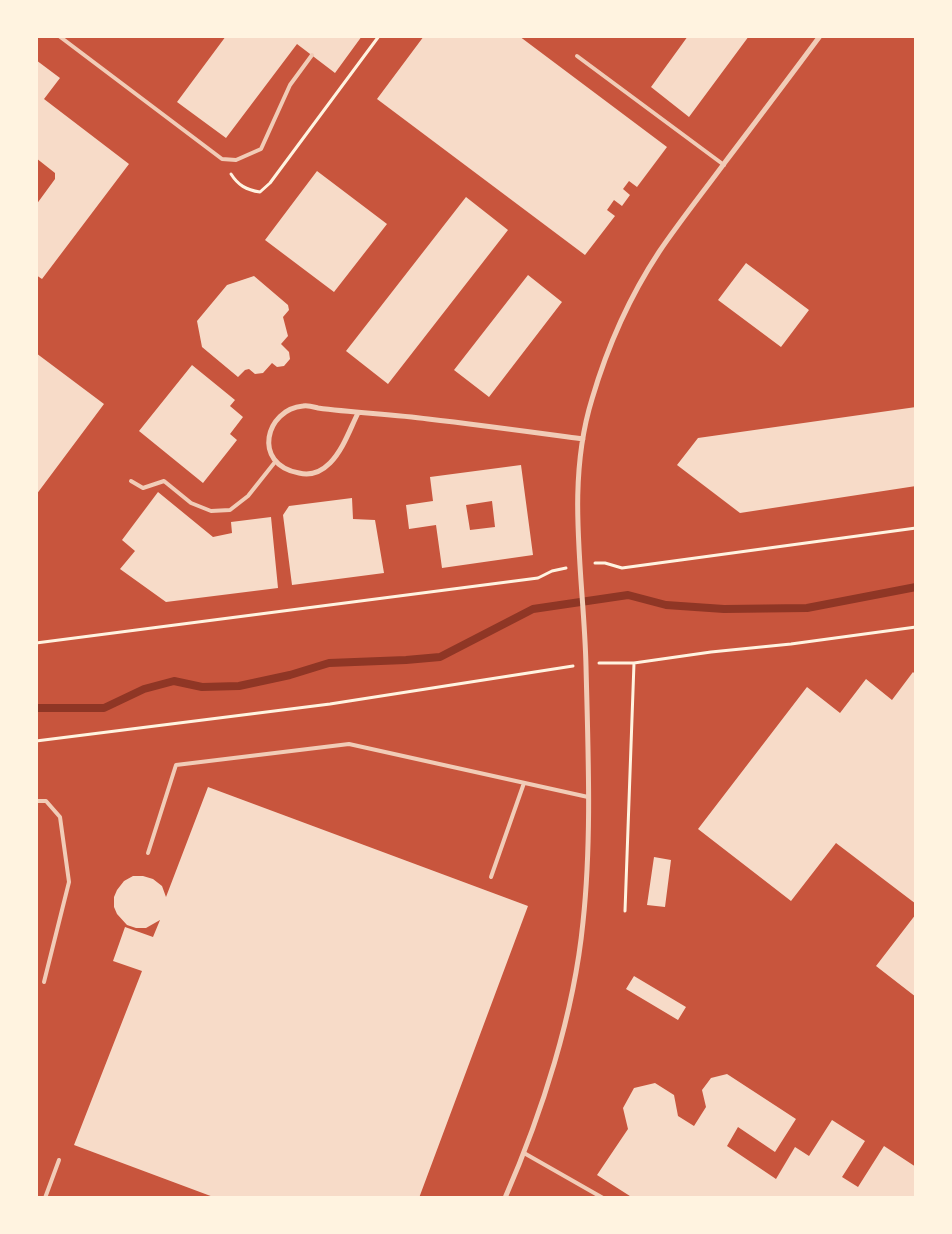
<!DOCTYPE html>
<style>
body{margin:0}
#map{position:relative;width:952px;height:1234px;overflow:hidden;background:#c8553d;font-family:"Source Sans 3",sans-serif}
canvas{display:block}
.frame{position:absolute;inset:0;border:38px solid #fff3e0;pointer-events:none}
</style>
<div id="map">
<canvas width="952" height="1234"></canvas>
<div class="frame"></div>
</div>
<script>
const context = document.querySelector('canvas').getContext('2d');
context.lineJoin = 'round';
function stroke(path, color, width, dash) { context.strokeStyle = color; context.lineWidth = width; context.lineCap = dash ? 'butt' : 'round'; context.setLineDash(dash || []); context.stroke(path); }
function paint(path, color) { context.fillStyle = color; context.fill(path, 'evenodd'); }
stroke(new Path2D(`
 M36,708H104L144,689L174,681L202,687L239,686L290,675L329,663L406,660L440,657L533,609L628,595L666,605L724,609L807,608L916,587`), '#8f3625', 8);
paint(new Path2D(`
 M226,36H362L335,73L297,44L226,138L177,102Z
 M424,36H519L667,147L637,187L629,181L623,189L630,195L622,206L614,200L607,210L615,216L585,255L377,99Z
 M688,36H749L689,117L651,87Z
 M36,60L60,78L44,99L129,164L42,279L36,275V205L55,179V173L36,158Z
 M317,171L387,224L334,292L265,240Z
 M466,197L508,230L388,384L346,351Z
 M746,263L809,310L781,347L718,300Z
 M528,275L562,302L489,397L454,370Z
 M254,276L288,305L289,310L283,317L288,336L281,344L289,352L290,359L284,366L277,367L272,363L263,373L255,374L249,369L245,370L238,377L202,347L197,321L227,285Z
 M36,353L104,404L36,495Z
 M192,365L235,400L230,406L243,417L230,434L237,440L203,483L139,431Z
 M916,407V486L740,513L677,465L698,438Z
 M521,465L533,555L442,568L436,525L409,529L406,505L433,501L430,477ZM492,501L495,527L470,530L466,505Z
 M158,492L213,537L232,533L231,522L271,517L278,588L166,602L120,569L135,551L122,540Z
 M352,498L353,519L375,520L384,573L292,585L283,515L289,506Z
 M913,672L916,675V904L836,843L791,901L698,829L807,687L840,713L866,679L892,700Z
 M208,787L528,906L419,1198H216L74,1145L142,971L113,961L125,927L153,937L160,920L146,928H136L127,925L117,914L114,907V897L117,890L124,881L133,876H143L153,879L162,886L166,897Z
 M654,857L671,860L665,907L647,905Z
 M916,914V997L876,966Z
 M634,976L686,1007L678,1020L626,989Z
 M727,1074L796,1119L775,1152L738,1127L727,1146L776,1179L795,1147L809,1156L832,1120L865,1141L842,1177L858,1187L884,1146L916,1167V1198H633L597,1175L628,1129L623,1108L634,1088L655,1083L674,1095L678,1116L694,1126L706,1107L702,1090L711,1078Z`), '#f7dbc8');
stroke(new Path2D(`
 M231,174C238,185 246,190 260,192L270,183L379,36
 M595,563H605L622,568L916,528
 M36,643L538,578L552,571L566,568
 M599,663H634L711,652L791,644L916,627
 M36,741L330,704L573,666
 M625,911L634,663`), '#fff3e0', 3);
stroke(new Path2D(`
 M59,36L222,159L236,160L261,149L290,85L312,55
 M577,56L724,165
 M131,481L143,488L164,481L191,503L211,511L230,510L248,496L275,462
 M36,801H46L60,817L69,882L44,982
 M148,853L176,765L349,744L588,797
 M491,877L524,783
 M524,1153L603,1198
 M45,1198L59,1160`), '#f1ccb7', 4);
stroke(new Path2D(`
 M358,413C350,429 343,450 330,463C322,471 311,476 299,473C251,464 266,409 303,406C308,405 314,407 318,408C355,413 391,414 428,419C480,425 531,432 583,439
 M505,1198C542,1113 574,1014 583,922C592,838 588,751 586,666C584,577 565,486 592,399C607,348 630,296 659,252C680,221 704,191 726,161C757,120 789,78 820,36`), '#f1ccb7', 5);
</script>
